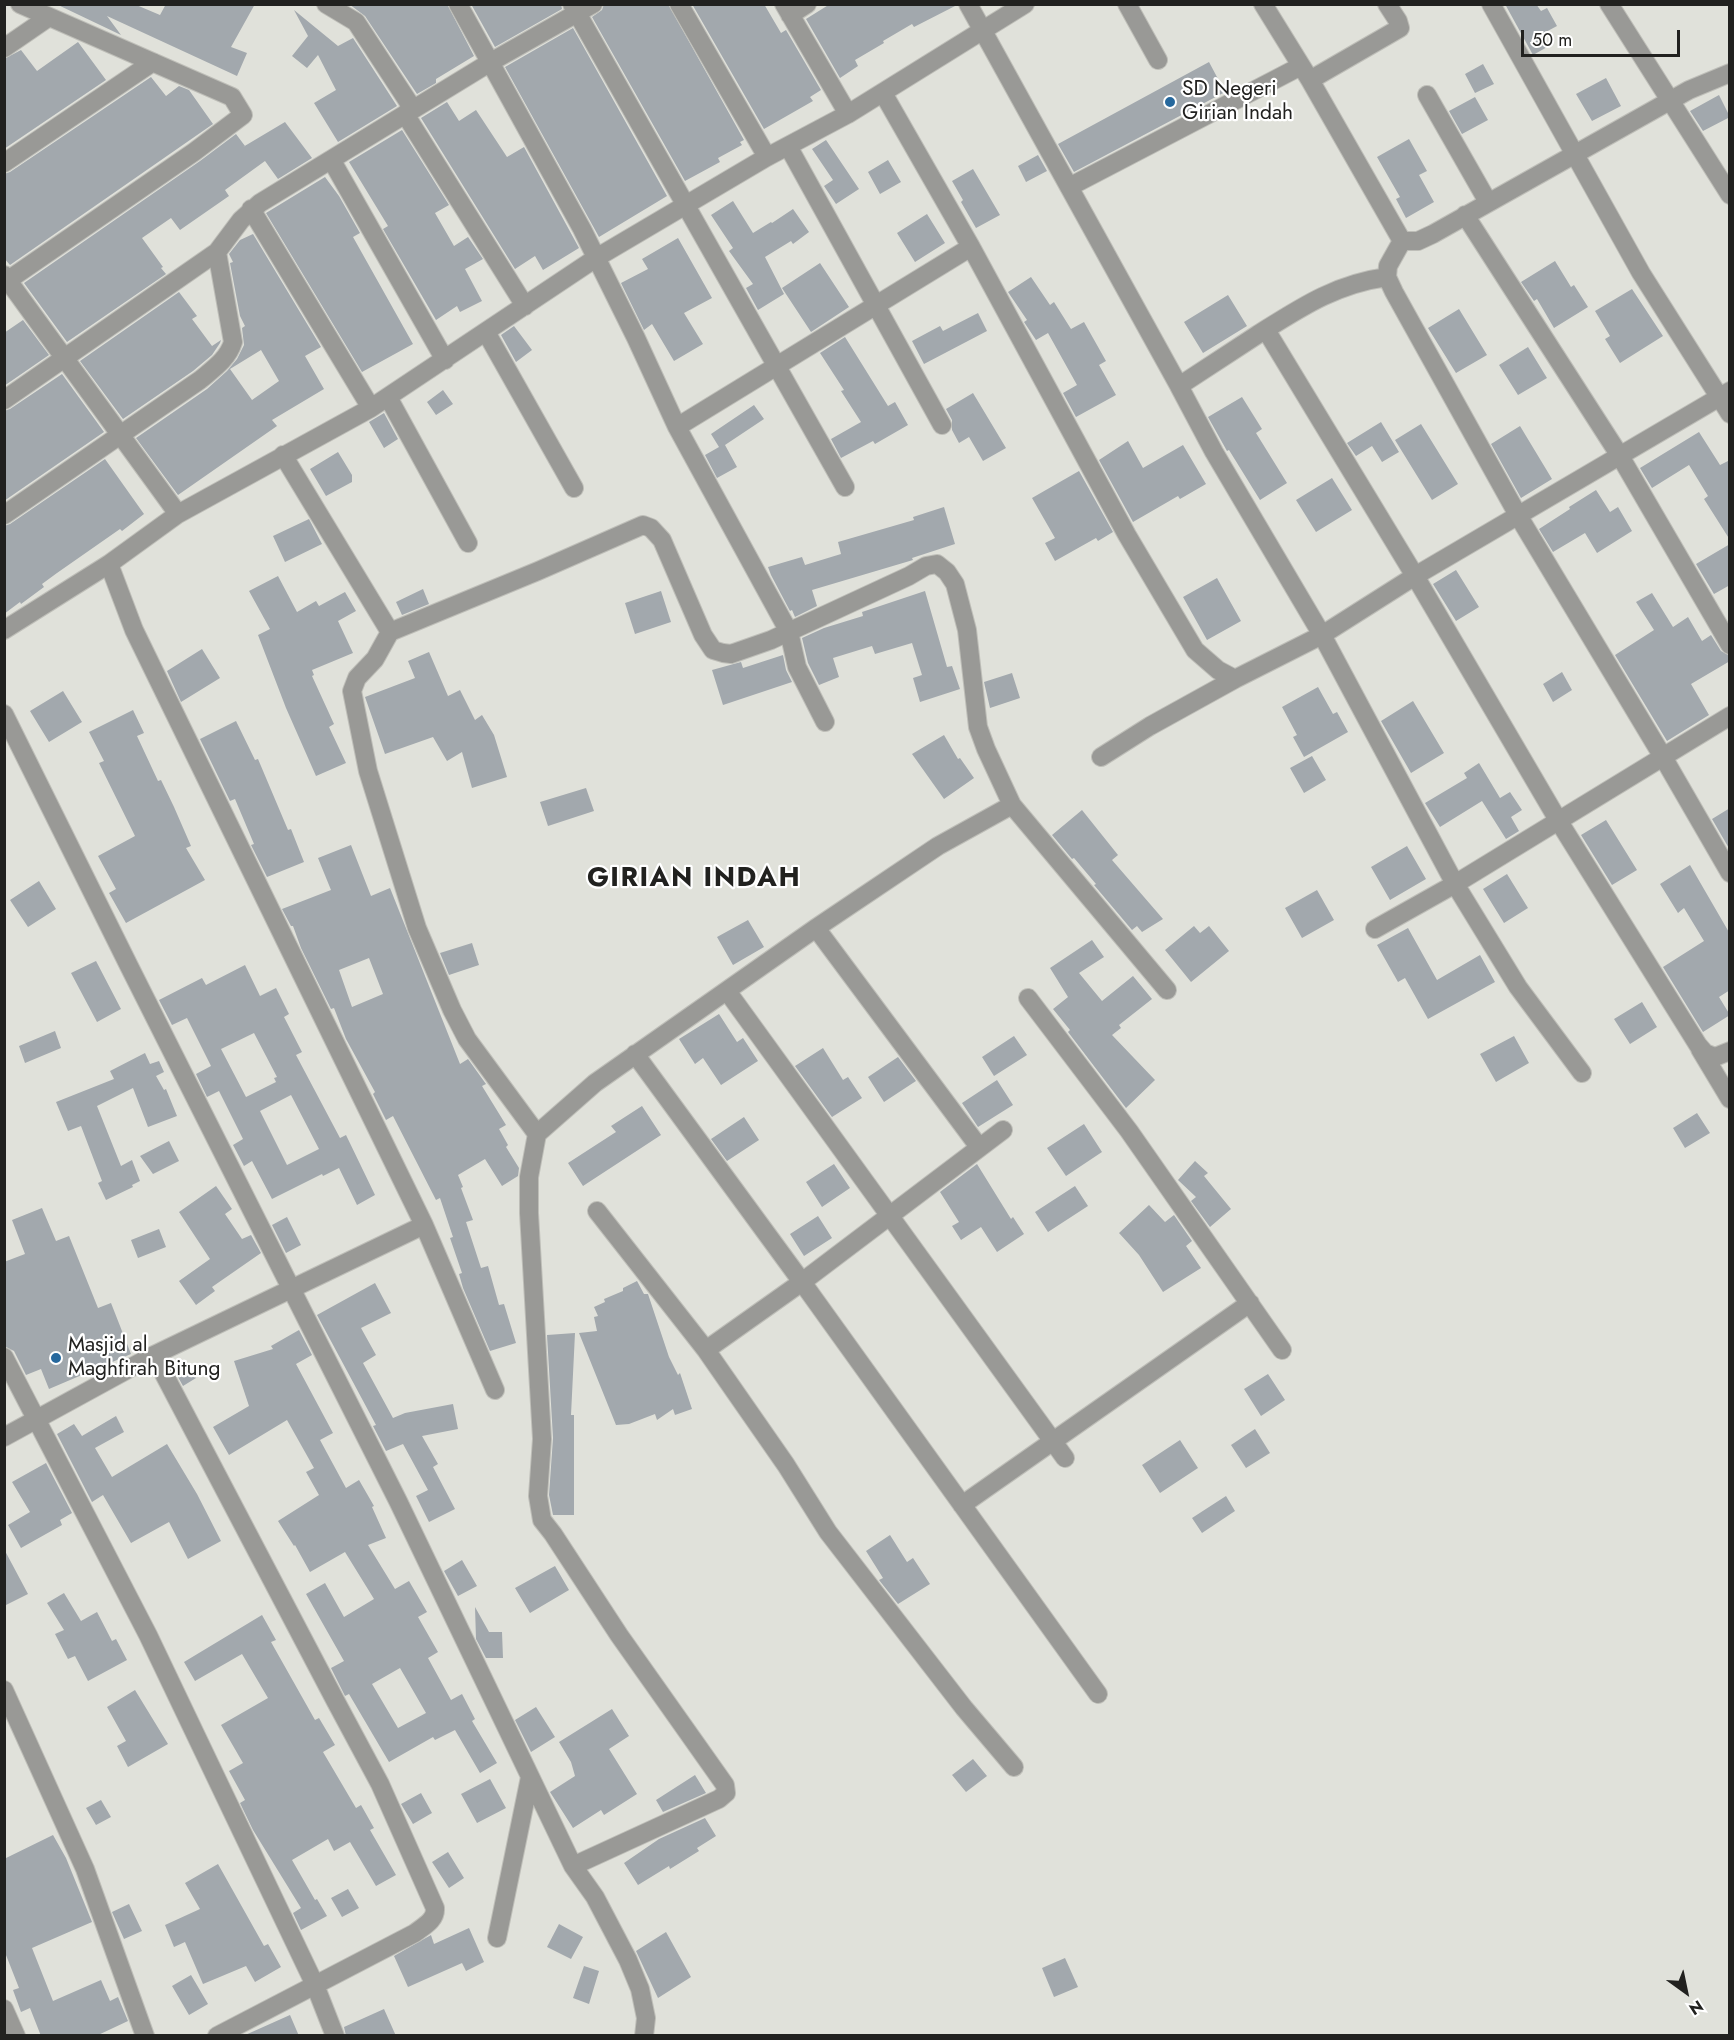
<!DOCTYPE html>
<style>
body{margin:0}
#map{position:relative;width:1734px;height:2040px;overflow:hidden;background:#e0e1da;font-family:Jost,sans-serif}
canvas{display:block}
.frame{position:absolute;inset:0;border:6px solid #21211f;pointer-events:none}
.north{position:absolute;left:1656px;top:1962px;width:60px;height:60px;-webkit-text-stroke:4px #fff;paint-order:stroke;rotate:147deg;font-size:16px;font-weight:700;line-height:24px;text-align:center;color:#21211f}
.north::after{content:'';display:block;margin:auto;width:21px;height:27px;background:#21211f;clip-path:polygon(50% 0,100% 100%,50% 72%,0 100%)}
.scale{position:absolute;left:1521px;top:30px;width:159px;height:27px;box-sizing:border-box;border:3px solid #21211f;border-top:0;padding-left:8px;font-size:18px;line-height:21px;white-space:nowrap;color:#21211f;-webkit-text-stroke:4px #fff;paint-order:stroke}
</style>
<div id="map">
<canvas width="1734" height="2040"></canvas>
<div class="frame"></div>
<div class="north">N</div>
<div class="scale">50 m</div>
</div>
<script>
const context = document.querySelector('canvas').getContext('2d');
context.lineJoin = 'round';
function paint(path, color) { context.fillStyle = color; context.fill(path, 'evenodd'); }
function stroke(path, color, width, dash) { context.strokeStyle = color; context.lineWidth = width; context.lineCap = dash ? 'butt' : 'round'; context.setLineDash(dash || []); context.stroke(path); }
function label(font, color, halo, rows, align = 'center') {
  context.font = font + ' Jost,sans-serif'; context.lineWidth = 4.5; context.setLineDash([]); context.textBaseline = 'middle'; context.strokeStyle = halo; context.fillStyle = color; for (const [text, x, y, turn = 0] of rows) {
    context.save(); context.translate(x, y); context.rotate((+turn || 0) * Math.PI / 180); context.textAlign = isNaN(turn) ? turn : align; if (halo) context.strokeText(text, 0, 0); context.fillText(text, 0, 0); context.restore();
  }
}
paint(new Path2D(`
 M56,4H134L160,15L166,4H255L231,47L247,53L237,76L107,16L121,35Z
 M349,4H447L474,56L436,79V83L417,94L365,16Z
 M471,4H561L562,9L495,47Z
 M604,4H668L744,140L740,142L742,145L718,158L720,162L685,181L592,17L602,10Z
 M692,4H764L781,33L786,30L821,90L810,97L813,101L764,129Z
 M830,4H957V5L914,27L912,24L883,41L884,43L855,60L858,66L840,78L806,19Z
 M1505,4H1536L1541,11L1547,8L1557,26L1542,34L1549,46L1533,55Z
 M294,10L338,46L353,38L397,106L338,142L314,103L336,90L318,55L307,68L292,56L308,36Z
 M573,28L667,196L599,237L505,67Z
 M78,42L106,80L4,149V59L21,50L37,71Z
 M1209,62L1225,92L1074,172L1058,144Z
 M1483,64L1494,84L1475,93L1465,74Z
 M151,77L166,96L179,86L189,90L213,124L10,265L4,258V174L10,172Z
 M1606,78L1621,106L1592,121L1576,94Z
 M1719,95L1730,117L1703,131L1690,111Z
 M1475,97L1488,120L1462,134L1449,111Z
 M447,102L459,121L476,110L507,157L524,147L579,248L543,270L535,256L515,269L421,118Z
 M285,122L312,158L278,179L265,161L225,190L229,196L180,230L171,218L142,238L163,267L161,268L166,274L67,342L24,283L200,161L236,134L245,146L243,147Z
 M402,130L449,205L435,213L454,246L468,237L483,259L465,269L482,301L460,312L457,306L436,320L383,229L388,226L349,162Z
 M1409,139L1427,171L1419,175L1434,202L1406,218L1396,199L1400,197L1377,157Z
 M826,140L859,189L836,204L824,186L833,180L812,149Z
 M1038,155L1047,171L1026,182L1018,166Z
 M888,160L901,182L880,194L868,172Z
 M973,169L1000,215L976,228L961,202L963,200L952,181Z
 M325,177L339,196L360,233L353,237L413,344L362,372L266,213Z
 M733,201L753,233L771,222L772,223L793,209L809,232L793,244L791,241L765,257L784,294L758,310L746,288L753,284L729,251L733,248L711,215Z
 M927,214L945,243L915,262L897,233Z
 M253,234L321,347L305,356L324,389L272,420L277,426L178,495L136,438L207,389L227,371L237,359L244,345L242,328L245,326L240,316L230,263L233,262L229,254L240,240ZM261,350L279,381L252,400L230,369Z
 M678,238L712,298L684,313L703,344L674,361L652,324L644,330L621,283L648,269L642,259Z
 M1555,261L1571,287L1574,285L1588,307L1554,328L1537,299L1534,301L1521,282Z
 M820,263L849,307L811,332L782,288Z
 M1031,277L1050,305L1054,302L1071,329L1084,322L1106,361L1099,365L1116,395L1076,417L1063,393L1077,385L1048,333L1036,340L1024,322L1027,320L1008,292Z
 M1632,289L1663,336L1620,363L1605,339L1610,336L1595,311Z
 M179,292L197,316L192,319L212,346L221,340L220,343L212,355L193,371L123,419L80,361Z
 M1228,295L1247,326L1203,353L1184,322Z
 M1459,309L1487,355L1456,373L1428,328Z
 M978,313L987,331L924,364L912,341L940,326L943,331Z
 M23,320L49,355L4,386V333Z
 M514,326L532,350L516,362L501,335Z
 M845,337L888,406L895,402L908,425L875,444L873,441L841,458L831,439L861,422L841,391L844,390L820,353Z
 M1528,347L1547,378L1518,395L1499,365Z
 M62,374L104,432L4,501V411L10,409Z
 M443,390L453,404L436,415L427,402Z
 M973,393L1006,448L983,461L969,437L959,443L952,430V420L946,409Z
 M1242,397L1262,429L1256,433L1287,483L1260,500L1229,450L1227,451L1208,417Z
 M754,405L764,419L725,445L737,467L717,478L705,455L719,447L711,434Z
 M384,413L398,439L384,448L369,422Z
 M1381,422L1399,452L1382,462L1372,446L1356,456L1347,443Z
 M1421,424L1458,484L1432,500L1395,440Z
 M1520,426L1552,479L1521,498L1491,444Z
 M1699,432L1720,465L1730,460V540L1704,499L1708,496L1689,465L1652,488L1640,468Z
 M1128,441L1143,468L1183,445L1206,484L1180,499L1178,496L1133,522L1099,460Z
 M338,452L352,475V482L326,496L310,469Z
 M105,459L144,514L122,531L120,529L57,573L42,584L44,587L21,604L20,602L4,614V526L10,524Z
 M1079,471L1113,532L1098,541L1096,538L1055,561L1045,543L1055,538L1032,498Z
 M1332,478L1352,510L1316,532L1296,500Z
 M1596,490L1610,512L1618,507L1632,531L1597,553L1585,533L1553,552L1539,529L1570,509L1569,507Z
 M944,507L955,544L912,558L913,560L812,590L817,606L795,617L792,610L790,611L771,575L768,567L802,557L805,565L841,554L838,542L914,520L913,517Z
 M309,519L322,544L285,562L273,536Z
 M1730,544V585L1714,594L1696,564Z
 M1456,570L1479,607L1456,621L1433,584Z
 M278,576L297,612L316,601L319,606L345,592L356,611L338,621L353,653L312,670L314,675L312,676L334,724L329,727L346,763L316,776L286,708L258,635L270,629L249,591Z
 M1217,578L1241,621L1207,640L1183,597Z
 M423,589L429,604L402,615L396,602Z
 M661,591L671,622L635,634L625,603Z
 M925,591L947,667L952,666L960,689L920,702L913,678L922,675L912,643L875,654L872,646L833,658L839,677L819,685L808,663L802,638L824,628L863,616L862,612Z
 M1652,593L1673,627L1688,617L1702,641L1711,635L1721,651L1730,656V661L1691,684L1709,715L1667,741L1615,655L1654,630L1636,602Z
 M202,649L220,678L181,702L167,671Z
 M429,652L448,696L460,690L475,720L482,715L494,735L507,777L472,788L462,752L447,761L433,737L385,754L365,697L415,678L408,661Z
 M783,655L786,670L792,682L723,705L712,670L741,662L743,668Z
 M1562,672L1572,690L1553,702L1543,684Z
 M1012,673L1020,698L990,708L984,682Z
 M1318,687L1333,714L1337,712L1348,732L1304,757L1293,737L1297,735L1282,707Z
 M63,691L82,722L49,742L30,711Z
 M1413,701L1444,753L1411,773L1381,721Z
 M133,710L144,733L137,736L158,781L161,780L174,807L191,846L186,848L205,880L126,923L109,893L116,889L98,856L135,836L99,763L104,761L89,732Z
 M236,721L255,760L258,759L288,830L291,829L304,862L267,877L251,845L254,844L235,799L230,801L200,739Z
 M944,735L958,759L960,758L974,778L944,799L912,754Z
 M1312,756L1326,780L1304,793L1290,768Z
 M1479,763L1500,798L1510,792L1522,810L1511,817L1519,831L1506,839L1482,801L1440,827L1425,803L1467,778L1464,773Z
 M586,788L594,811L548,826L540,802Z
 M1730,808V850L1712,819Z
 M1082,810L1118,855L1112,860L1163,919L1142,932L1137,926L1132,930L1094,885L1096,884L1074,858L1072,859L1052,835Z
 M1606,820L1637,870L1612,885L1581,835Z
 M351,845L371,896L390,888L460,1064L468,1059L486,1084L482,1086L506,1125L499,1129L508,1145L506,1147L519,1168L518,1176L502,1186L485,1159L458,1175L463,1187L461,1188L473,1220L466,1222L481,1268L488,1266L499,1305L504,1304L516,1343L490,1351L463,1288L459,1274L462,1273L450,1238L453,1237L440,1198L436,1200L393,1116L386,1120L373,1094L375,1092L346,1039L334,1008L331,1009L301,948L293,926H291L282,909L331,890L318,858ZM369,958L383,994L352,1007L339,970Z
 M1407,846L1426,879L1390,900L1371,867Z
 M1690,865L1730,934V990L1719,997L1730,1015L1703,1032L1663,967L1704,941L1684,908L1678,913L1660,884Z
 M1507,874L1528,908L1504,923L1483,889Z
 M39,881L56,909L28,927L10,900Z
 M1317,890L1334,920L1302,938L1285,908Z
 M748,920L764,947L733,965L717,937Z
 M1194,926L1200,933L1209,926L1229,951L1191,982L1165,950Z
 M1408,928L1437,980L1480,955L1495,982L1428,1019L1405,978L1398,982L1377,945Z
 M1092,940L1104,957L1079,973L1102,1001L1133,976L1152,999L1119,1025L1121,1028L1112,1035L1155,1080L1126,1108L1068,1032L1070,1030L1053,1009L1068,997L1050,968Z
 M472,943L479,965L449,975L440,953Z
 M96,961L121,1009L97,1022L71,973Z
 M245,965L260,996L276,988L289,1014L284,1017L302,1052L296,1055L340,1138L346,1135L375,1195L357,1205L339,1168L323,1176L322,1174L272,1199L252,1161L244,1166L233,1145L243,1139L219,1091L207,1097L196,1074L211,1066L187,1018L172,1025L159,1000L202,978L206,985ZM254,1033L277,1077L274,1078L276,1082L246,1097L221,1049ZM291,1095L319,1149L287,1165L260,1111Z
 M1642,1002L1657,1027L1630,1044L1614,1019Z
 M719,1014L737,1042L743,1038L758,1061L721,1085L703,1058L695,1064L679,1039Z
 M55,1031L61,1048L25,1063L19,1046Z
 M1014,1036L1027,1055L994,1076L982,1057Z
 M1514,1036L1529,1063L1496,1082L1480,1054Z
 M823,1048L843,1080L848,1077L862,1098L832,1117L795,1066Z
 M145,1053L150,1064L159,1061L164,1072L156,1076L164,1090L166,1089L177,1116L148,1127L133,1088L97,1106L121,1166L132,1160L140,1181L132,1185L133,1187L106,1200L98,1183L102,1181L81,1126L68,1131L56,1102L114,1079L110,1071Z
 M898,1057L916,1081L884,1102L868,1077Z
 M997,1080L1013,1105L978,1127L962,1103Z
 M642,1106L661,1135L583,1186L568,1163L616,1132L611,1126Z
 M1697,1113L1710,1133L1685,1148L1673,1128Z
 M744,1117L759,1140L727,1161L711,1139Z
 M1084,1124L1102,1152L1066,1176L1047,1148Z
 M169,1141L179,1161L153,1174L140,1156Z
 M1195,1161L1208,1173L1204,1176L1231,1209L1210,1227L1191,1201L1196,1197L1178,1180Z
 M834,1164L850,1188L822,1207L806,1182Z
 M977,1164L1011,1219L1013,1217L1024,1234L997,1252L981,1227L961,1240L952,1226L959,1222L940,1192Z
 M216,1186L232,1209L225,1214L242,1239L251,1235L261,1253L212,1287L215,1291L196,1305L179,1281L210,1259L179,1212Z
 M1075,1186L1088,1206L1048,1232L1035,1212Z
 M1149,1205L1165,1222L1174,1215L1192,1241L1186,1246L1201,1268L1163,1292L1139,1255L1119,1233Z
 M42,1208L56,1241L69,1236L98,1308L111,1303L131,1354L49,1389L41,1369L26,1375L14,1351L4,1346V1262L25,1254L12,1220Z
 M818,1216L832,1238L804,1256L790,1234Z
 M287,1217L301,1245L286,1253L272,1225Z
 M159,1229L166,1247L138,1258L131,1240Z
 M637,1281L644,1294H648L669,1357L678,1375L680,1373L692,1409L675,1415L673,1409L657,1420L655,1414L629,1424L616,1425L579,1333L597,1331L594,1317L598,1316L594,1307L605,1302L604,1299L623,1291V1288Z
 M375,1283L391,1313L361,1328L376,1355L363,1363L393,1418L405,1413L453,1404L458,1429L422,1436L438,1464L433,1467L455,1509L429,1522L416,1496L428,1490L403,1444L386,1451L373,1426L376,1425L317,1315Z
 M299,1330L312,1355L296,1364L333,1433L320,1440L346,1488L359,1480L374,1506L372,1507L386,1538L368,1545L395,1589L409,1581L427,1612L418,1617L438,1652L428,1658L451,1700L462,1694L475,1719L472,1721L497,1763L480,1773L455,1730L435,1740L433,1737L389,1762L349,1694L345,1696L331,1668L344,1661L306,1594L325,1583L344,1617L374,1599L345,1552L310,1572L295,1545L294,1546L278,1521L319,1495L306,1472L314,1468L287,1420L229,1455L213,1427L249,1406L234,1361L273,1349L271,1346ZM400,1668L426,1713L398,1728L372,1684Z
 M575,1333L571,1415H574V1515H553L549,1495L553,1438L547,1335Z
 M186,1361L196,1378L183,1386L173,1368Z
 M1268,1374L1285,1400L1261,1416L1244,1389Z
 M116,1416L124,1432L95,1448L112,1477L167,1444L197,1494L221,1541L188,1559L169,1522L131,1543L103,1495L92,1502L57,1434L74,1424L82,1436Z
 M1255,1429L1270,1453L1246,1468L1231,1445Z
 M1180,1440L1198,1468L1160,1493L1142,1465Z
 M46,1463L72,1513L60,1520L62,1525L21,1548L8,1525L30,1512L12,1482Z
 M1226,1496L1235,1511L1202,1533L1192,1518Z
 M890,1535L907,1562L913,1558L930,1584L898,1604L879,1580L883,1578L866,1551Z
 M4,1549L28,1594L4,1606Z
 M462,1560L477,1586L458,1596L444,1571Z
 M555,1566L569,1590L530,1613L515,1588Z
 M64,1593L81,1621L97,1612L112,1641L116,1639L127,1660L88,1681L75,1656L68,1659L55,1634L64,1630L47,1603Z
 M475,1607L489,1632H502L503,1658H486L476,1639Z
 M262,1615L276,1640L271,1642L315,1720L319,1718L335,1745L323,1752L356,1808L361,1805L374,1828L370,1830L396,1875L376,1886L350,1842L334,1851L328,1839L292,1860L315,1900L317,1899L327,1916L301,1930L293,1913L301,1908L253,1830L240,1803L245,1800L229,1771L243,1763L221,1725L268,1698L242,1654L195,1681L184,1662Z
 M135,1690L168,1744L128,1767L117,1746L126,1741L107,1707Z
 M536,1707L555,1737L531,1752L515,1720Z
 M612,1709L629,1736L609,1749L637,1794L604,1815L601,1810L573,1828L550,1792L575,1776L571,1762L559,1742Z
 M973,1759L987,1776L966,1792L952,1775Z
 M695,1775L706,1793L663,1812L656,1800Z
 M490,1779L506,1808L477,1823L461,1794Z
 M421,1793L432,1813L413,1824L401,1804Z
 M101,1800L111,1817L96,1825L86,1808Z
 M705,1818L716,1836L697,1848L699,1851L670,1869L669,1866L638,1885L624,1863L659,1839Z
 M53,1835L66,1858L92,1922L32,1948L53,2001L101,1980L110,2001L118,1997L128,2021L96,2036H41L30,2008L21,2012L13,1990L19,1988L4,1950V1859Z
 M448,1852L464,1878L449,1888L432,1862Z
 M218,1864L264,1946L268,1944L281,1967L255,1982L246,1966L203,1984L185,1942L174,1947L165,1925L200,1909L185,1883Z
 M348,1889L359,1908L342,1917L331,1898Z
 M129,1904L142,1931L124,1939L112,1912Z
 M559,1924L583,1937L571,1959L547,1947Z
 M469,1928L484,1962L466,1971L462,1963L408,1987L394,1956L431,1935L434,1944Z
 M666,1932L691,1977L658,1998L636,1951Z
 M1065,1958L1078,1987L1054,1997L1042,1968Z
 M584,1966L599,1971L589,2004L573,1998Z
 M191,1975L208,2004L189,2015L172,1986Z
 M384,2009L396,2036H346L344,2027Z
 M290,2015L299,2036H243Z`), '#a2a8ad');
const minor = new Path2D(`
 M326,4L356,22L413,109
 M458,4L582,229L636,338L677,427L789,632L797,667L825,722
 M572,4L845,487
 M679,4L767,157
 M784,4L848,114
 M968,4L1179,386
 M1127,4L1158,60
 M1263,4L1310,80L1402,241
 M1491,4L1641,273L1730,414
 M1609,4L1730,195
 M790,15L807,4
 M4,48L49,17
 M1730,73L1689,90L1433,234L1418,241H1402L1388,266L1387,277C1335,284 1300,308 1257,335C1231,352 1205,369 1179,386L1214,452L1322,635L1455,884L1730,716
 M1310,80L1400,28L1398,21L1387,4
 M883,93L971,247L1127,535L1195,650L1218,670L1235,679
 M1427,95L1488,202
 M405,114L525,306
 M788,146L942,425
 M332,161L445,360
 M4,163L153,62
 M1069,187L1301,66
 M251,209L371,408
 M1465,215L1620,456L1730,645
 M4,275L178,514
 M1387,277L1394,292L1519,517L1663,757L1730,873
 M4,283L194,152L243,115L232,97L20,4
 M1266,330L1415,576L1558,820L1698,1045L1705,1053L1715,1057L1730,1051
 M486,332L574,488
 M388,397L468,543
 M4,400L217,252
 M677,427L971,247
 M283,455L390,632L538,571L643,525L651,528L662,540L703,635L713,650L723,653L731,654L771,640L909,576L926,566L937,564L947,572L955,584L967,630L978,727L986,749L1012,805L1167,990
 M4,515L200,380C213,369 228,359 233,342L217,252L241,220L260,203L489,63L593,4
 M109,564L134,630L424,1225L495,1390
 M4,630L109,564L178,514L371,408L596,258L767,157L848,114L1025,4
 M390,632L375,659L357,678L352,691L368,771L417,928L452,1010L467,1039L537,1134
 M4,714L129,966L398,1501L573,1866L595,1897L628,1960L640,1989L646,2018L644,2036
 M1101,757L1150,726L1235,679L1322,635L1415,576L1730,391
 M816,928L979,1147
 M1375,929L1455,884L1518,987L1582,1073
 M727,991L1065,1458
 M1028,998L1129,1131L1282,1350
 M1700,1049L1730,1099
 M635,1054L802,1282L1003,1130
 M597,1211L706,1350L786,1465L828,1532L964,1708L1014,1767
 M706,1350L802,1282L1098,1694
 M154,1355L335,1700L380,1784L435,1908C436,1920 424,1926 415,1933L217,2036
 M4,1357L148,1635L315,1985L335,2036
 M4,1437L154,1355L424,1225
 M962,1505L1250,1303
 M4,1690L85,1869L145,2036
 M573,1866L719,1799L726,1793L725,1785L619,1635L553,1534L542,1520L538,1496L542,1439L529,1213V1177L537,1134L595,1083L816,928L938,846L1012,805
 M497,1938L530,1777
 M4,2009L16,2036`);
stroke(minor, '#bebeb8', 20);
stroke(minor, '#999996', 18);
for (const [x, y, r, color] of [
 [1170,102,6,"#26689d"],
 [56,1358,6,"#26689d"]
]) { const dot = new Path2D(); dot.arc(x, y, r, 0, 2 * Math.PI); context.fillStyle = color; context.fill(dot); stroke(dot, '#fff', 2); }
label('21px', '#21211f', '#fff', [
 ["SD Negeri",1182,90],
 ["Girian Indah",1182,114],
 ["Masjid al",68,1346],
 ["Maghfirah Bitung",68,1370]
], 'left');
context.letterSpacing = '1.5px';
label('bold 27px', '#21211f', '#fff', [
 ["GIRIAN INDAH",694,879]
]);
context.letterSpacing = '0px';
</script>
